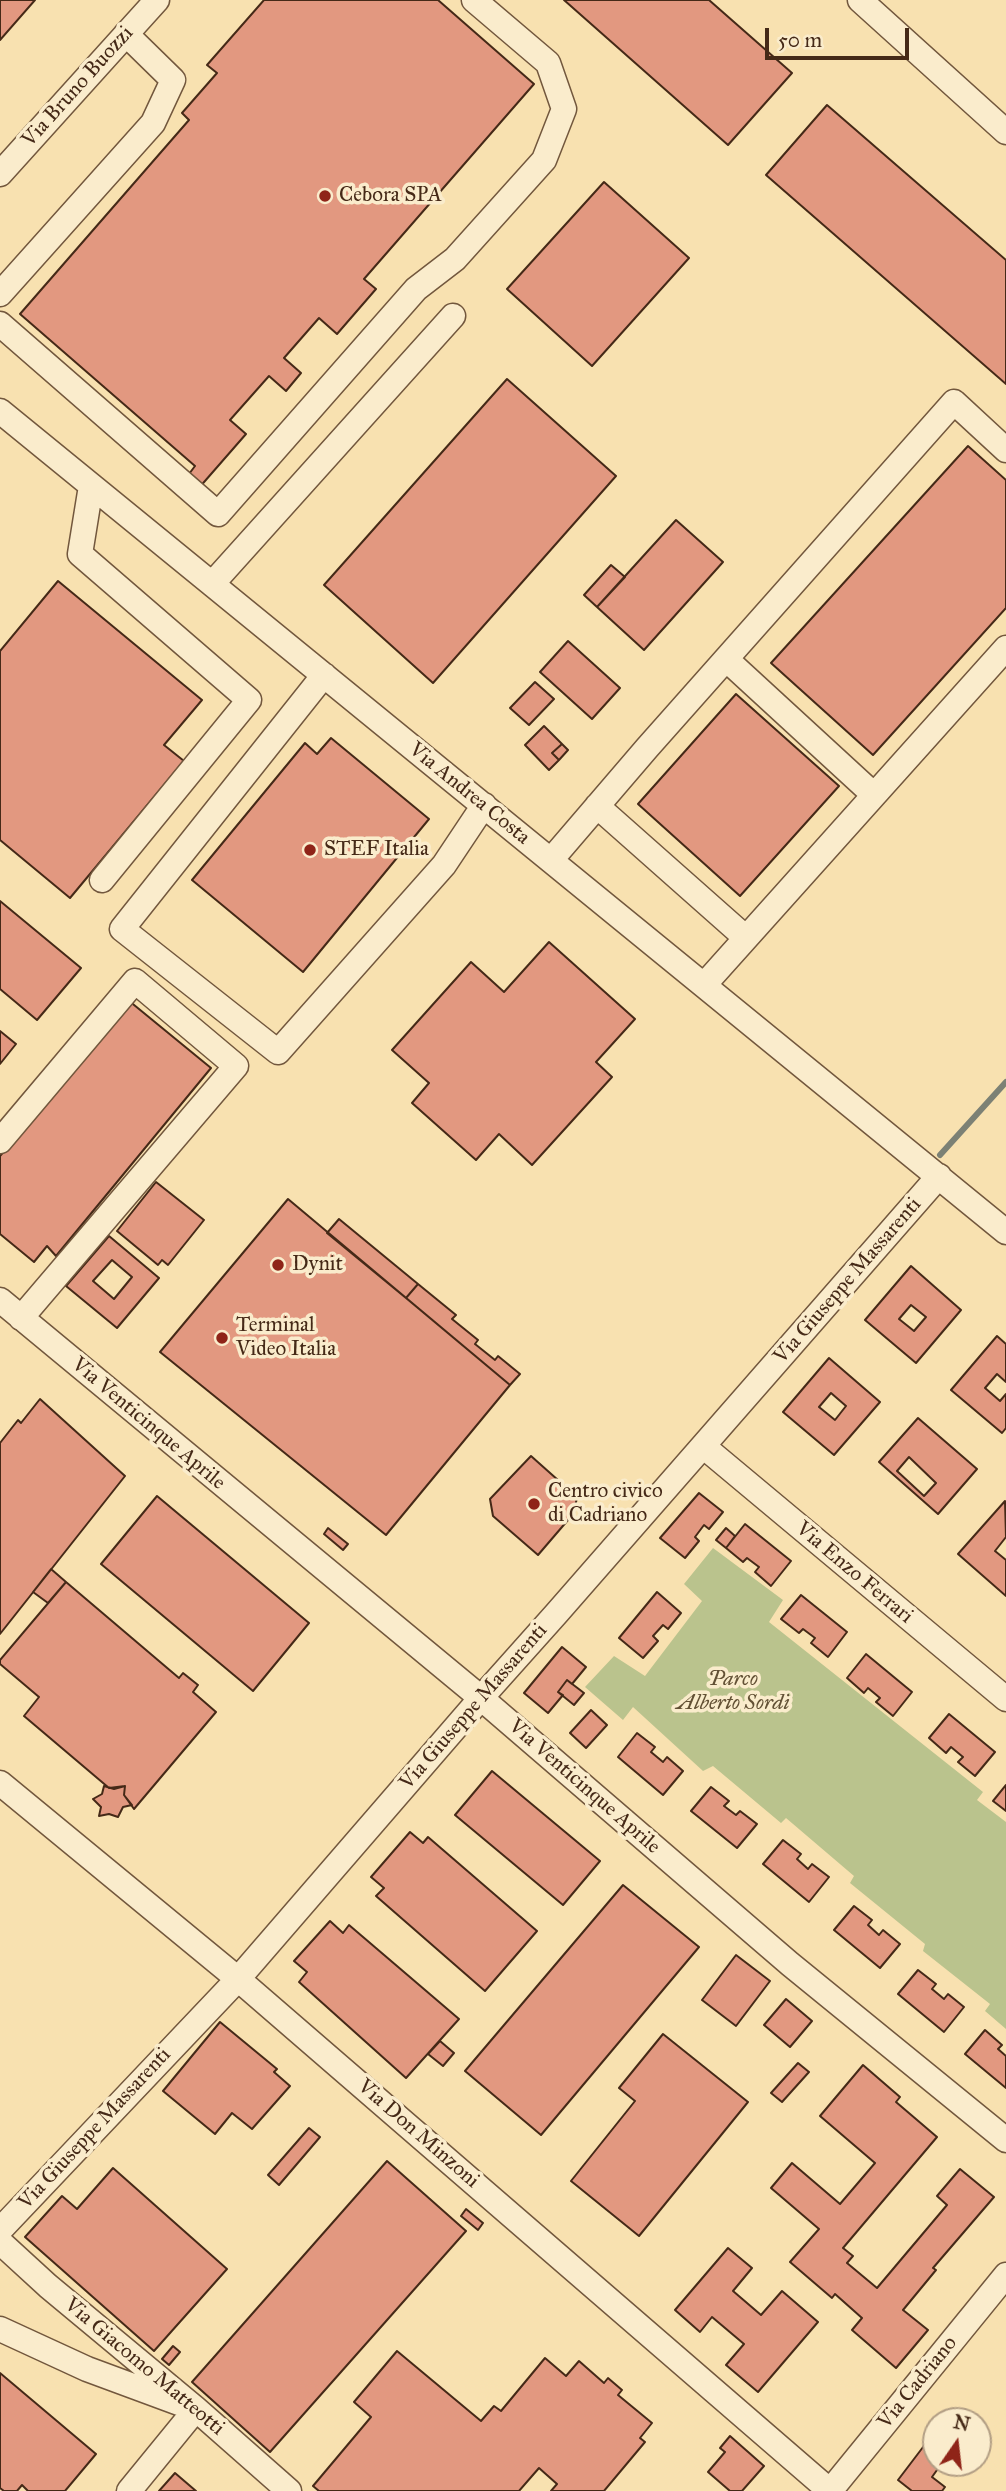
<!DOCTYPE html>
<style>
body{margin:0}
#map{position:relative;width:1006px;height:2491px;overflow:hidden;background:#f8e1b0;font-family:"IM FELL Great Primer",serif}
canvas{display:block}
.north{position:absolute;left:922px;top:2407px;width:70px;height:70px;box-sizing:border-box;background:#faeccc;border:2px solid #b29e84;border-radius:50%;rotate:14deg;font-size:19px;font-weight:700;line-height:28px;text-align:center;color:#452917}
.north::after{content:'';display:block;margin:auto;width:24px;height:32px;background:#8f2418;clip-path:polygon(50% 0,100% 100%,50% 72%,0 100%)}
.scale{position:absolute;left:765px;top:28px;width:144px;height:32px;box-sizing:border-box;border:4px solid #452917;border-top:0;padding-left:9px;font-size:21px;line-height:24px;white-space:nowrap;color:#452917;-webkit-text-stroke:5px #faeccc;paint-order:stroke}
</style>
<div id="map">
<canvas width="1006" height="2491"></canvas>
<div class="north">N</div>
<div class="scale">50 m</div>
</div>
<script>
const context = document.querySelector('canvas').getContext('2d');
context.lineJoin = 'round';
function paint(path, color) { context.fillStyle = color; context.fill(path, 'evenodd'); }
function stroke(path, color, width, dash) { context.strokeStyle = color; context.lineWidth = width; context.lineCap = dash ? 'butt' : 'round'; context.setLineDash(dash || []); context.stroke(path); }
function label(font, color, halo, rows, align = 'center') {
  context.font = font + ' "IM FELL Great Primer",serif'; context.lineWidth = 7; context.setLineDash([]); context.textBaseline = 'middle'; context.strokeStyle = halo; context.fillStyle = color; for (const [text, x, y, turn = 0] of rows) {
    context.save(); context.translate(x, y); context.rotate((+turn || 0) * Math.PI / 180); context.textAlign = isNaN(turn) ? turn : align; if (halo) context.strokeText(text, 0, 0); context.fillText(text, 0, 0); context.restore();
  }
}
paint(new Path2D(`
 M713,1548L783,1600L769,1622L983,1792L977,1800L1006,1822V2029L985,2011L990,2004L923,1951L925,1944L850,1883L854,1876L786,1818L781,1823L713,1766L703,1771L633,1707L623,1720L585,1687L614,1656L645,1676L702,1601L684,1584Z`), '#bac38d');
stroke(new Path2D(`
 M940,1155L1006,1082`), '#7c8175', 6);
const building = new Path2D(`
 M0,0H35L0,40Z
 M264,0H438L534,84L364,279L376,289L337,334L319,318L284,358L301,373L286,391L269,376L230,420L246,434L198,489L186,478L195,466L20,314L189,120L182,113L217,73L207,65Z
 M564,0H709L792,73L728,145Z
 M827,105L1006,260V384L766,175Z
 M604,182L689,258L592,366L507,289Z
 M507,379L616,476L433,683L324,585Z
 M968,446L1006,480V608L873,755L771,663Z
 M676,520L723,562L644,650L597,607Z
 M611,565L625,577L597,607L584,595Z
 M58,581L202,700L164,745L184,761L70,898L0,840V651Z
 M568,641L620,688L592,719L540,672Z
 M535,682L554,699L529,725L510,708Z
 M736,694L839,786L740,896L638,804Z
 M544,726L562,744L552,753L559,760L549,770L525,745Z
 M331,738L429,819L303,972L192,880L305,743L317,754Z
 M562,744L568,750L559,760L552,753Z
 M0,901L81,968L37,1020L0,989Z
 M549,942L635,1019L596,1062L612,1077L532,1165L499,1134L476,1160L412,1103L429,1083L392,1050L471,962L504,992Z
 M128,1000L211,1068L56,1256L47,1246L34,1262L0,1234V1156Z
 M0,1031L16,1044L0,1064Z
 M156,1182L204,1220L168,1265L162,1260L158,1265L117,1231Z
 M288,1199L510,1385L386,1535L160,1352Z
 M339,1219L418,1284L406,1298L327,1233Z
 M109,1236L159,1278L117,1328L66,1286ZM112,1260L132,1277L114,1299L93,1281Z
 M911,1266L961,1310L916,1363L865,1320ZM911,1305L926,1317L914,1331L899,1319Z
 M418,1284L456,1315L452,1319L478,1340L475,1344L495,1360L498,1356L520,1374L510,1385L406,1298Z
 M997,1336L1006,1344V1382L997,1374L985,1388L1000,1401L1006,1394V1428L1002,1433L951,1390Z
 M829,1358L880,1402L834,1455L783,1412ZM831,1393L846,1406L835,1420L819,1407Z
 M40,1399L125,1476L0,1634V1443L18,1420L21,1423Z
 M918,1418L977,1469L938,1514L879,1462ZM909,1457L936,1483L924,1496L897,1471Z
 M531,1456L577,1497L574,1513L538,1555L493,1516L490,1499Z
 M699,1493L723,1512L709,1529L704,1525L695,1537L699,1541L685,1558L660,1538Z
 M157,1496L309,1623L253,1691L101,1564Z
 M1005,1501L1006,1537L995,1551L1006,1560V1596L958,1554Z
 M745,1524L791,1561L771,1586L755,1572L759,1567L747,1558L743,1562L726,1548Z
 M328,1528L348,1544L343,1550L324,1534Z
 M726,1528L735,1536L726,1548L716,1540Z
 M51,1569L66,1582L48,1603L33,1592Z
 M66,1582L179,1678L183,1673L198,1685L193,1692L216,1712L134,1809L124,1795L125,1786L109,1788L24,1716L39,1697L0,1664V1660Z
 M657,1592L681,1613L668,1629L663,1625L653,1636L658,1641L643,1658L619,1638Z
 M801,1595L847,1632L828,1657L811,1643L815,1638L803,1629L799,1633L781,1619Z
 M562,1647L586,1667L572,1684L567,1680L558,1692L563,1695L548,1713L524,1693Z
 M866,1654L912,1692L893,1716L876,1702L880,1698L868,1688L864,1693L847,1678Z
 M567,1680L584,1693L574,1705L558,1692Z
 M591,1710L607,1725L586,1748L570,1733Z
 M949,1714L995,1752L975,1776L958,1762L963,1757L951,1747L946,1753L929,1738Z
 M637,1733L655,1747L651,1752L663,1762L667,1757L683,1771L663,1795L618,1757Z
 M492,1771L600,1861L563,1905L455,1815Z
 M1006,1785V1811L993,1801Z
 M104,1786L114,1789L125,1786L124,1795L132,1805L123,1807L118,1817L109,1814L99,1816L101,1807L93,1799L102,1794Z
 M711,1787L729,1801L724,1806L736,1815L740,1811L757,1824L737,1848L691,1811Z
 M410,1832L423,1843L428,1837L537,1931L485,1991L376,1896L384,1888L371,1877Z
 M783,1840L801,1854L797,1859L808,1869L812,1864L829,1877L809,1902L763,1864Z
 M623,1885L699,1947L541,2135L465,2071Z
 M854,1906L872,1920L868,1925L879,1935L883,1930L900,1944L880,1968L834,1930Z
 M330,1921L343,1933L349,1925L459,2019L406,2078L299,1982L307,1972L294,1961Z
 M736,1955L770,1981L736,2026L702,2000Z
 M918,1970L936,1984L932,1989L944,1999L948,1994L964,2007L944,2032L898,1994Z
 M786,1999L812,2021L790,2047L764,2025Z
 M220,2022L277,2069L274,2072L290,2086L252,2129L232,2113L215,2134L163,2091Z
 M985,2030L1002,2045L998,2049L1006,2056V2088L965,2054Z
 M663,2034L748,2102L639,2236L571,2181L635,2101L619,2088Z
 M440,2041L454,2053L443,2066L428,2054Z
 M798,2063L809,2072L782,2102L771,2093Z
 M863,2065L900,2097L896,2102L937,2137L843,2248L853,2256L847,2263L877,2288L947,2205L937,2196L960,2169L994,2197L933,2268L936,2270L903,2310L928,2330L896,2368L852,2330L862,2318L835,2294L832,2298L790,2262L819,2229L771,2188L792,2163L840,2204L875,2163L820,2116Z
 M309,2128L320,2137L279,2185L268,2175Z
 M387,2161L466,2231L270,2452L192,2382Z
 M113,2168L227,2269L154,2351L25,2237L62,2196L77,2209Z
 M466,2209L483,2223L478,2230L461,2216Z
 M728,2248L752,2268L733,2291L761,2315L782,2291L818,2322L758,2392L726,2365L744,2344L712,2317L700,2332L675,2310Z
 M173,2346L180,2352L169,2365L162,2359Z
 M397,2351L481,2421L494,2406L501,2411L545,2358L566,2376L579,2361L604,2383L608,2378L622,2390L618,2395L652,2423L640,2438L645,2442L604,2491H551L557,2484L539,2468L519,2491H319L313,2486L371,2417L354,2402Z
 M0,2373L96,2454L65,2491H28L22,2485L17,2491H4L0,2488Z
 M936,2430V2463H942L932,2477L945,2487L942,2491H912L898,2480Z
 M730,2436L764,2466L742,2491H730L708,2472L725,2452L720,2448Z
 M175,2473L196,2491H159Z`);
paint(building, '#e29880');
stroke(building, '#452917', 2);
const minor = new Path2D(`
 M860,0L1006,132
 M0,174L157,0
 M0,294L153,123L173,80L126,34
 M0,324L218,514L416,289L455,259L544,160L564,109L548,63L474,0
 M0,411L1006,1232
 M91,486L80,554L249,700L102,880
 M212,584L453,316
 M726,659L874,795
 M324,675L122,929L278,1052L444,865L484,805
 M597,806L746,938
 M551,860L647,748L954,402L1006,450
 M704,985L1006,648
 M0,1141L135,981L236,1066L21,1318
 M0,1300L481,1698L790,1964L1006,2140
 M703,1446L1006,1699
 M0,1783L238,1979L830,2491L1006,2275
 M0,2230L238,1979L481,1698L556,1614L939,1176
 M0,2242L48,2286L196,2409L289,2491
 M0,2329L87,2369L179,2403
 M129,2491L196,2409`);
stroke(minor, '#72573d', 27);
stroke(minor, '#faeccc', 24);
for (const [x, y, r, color] of [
 [325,196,7,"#8f2418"],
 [310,850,7,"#8f2418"],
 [278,1265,7,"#8f2418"],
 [222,1338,7,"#8f2418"],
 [534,1504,7,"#8f2418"]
]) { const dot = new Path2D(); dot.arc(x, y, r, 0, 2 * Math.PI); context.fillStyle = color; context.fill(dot); stroke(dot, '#faeccc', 2.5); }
label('21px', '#452917', '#faeccc', [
 ["Via Bruno Buozzi",78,87,-48],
 ["Via Andrea Costa",469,794,39],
 ["Via Giuseppe Massarenti",848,1281,-49],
 ["Via Venticinque Aprile",148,1424,40],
 ["Via Enzo Ferrari",854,1573,40],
 ["Via Giuseppe Massarenti",474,1707,-49],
 ["Via Venticinque Aprile",584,1787,41],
 ["Via Giuseppe Massarenti",95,2129,-47],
 ["Via Don Minzoni",418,2134,41],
 ["Via Giacomo Matteotti",144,2367,40],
 ["Via Cadriano",918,2383,-51]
]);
label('21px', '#452917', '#faeccc', [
 ["Cebora SPA",339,196],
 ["STEF Italia",324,850],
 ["Dynit",292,1265],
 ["Terminal",236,1326],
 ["Video Italia",236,1350],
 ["Centro civico",548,1492],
 ["di Cadriano",548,1516]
], 'left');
label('italic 21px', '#625034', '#faeccc', [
 ["Parco",733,1680],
 ["Alberto Sordi",733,1704]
]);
</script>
